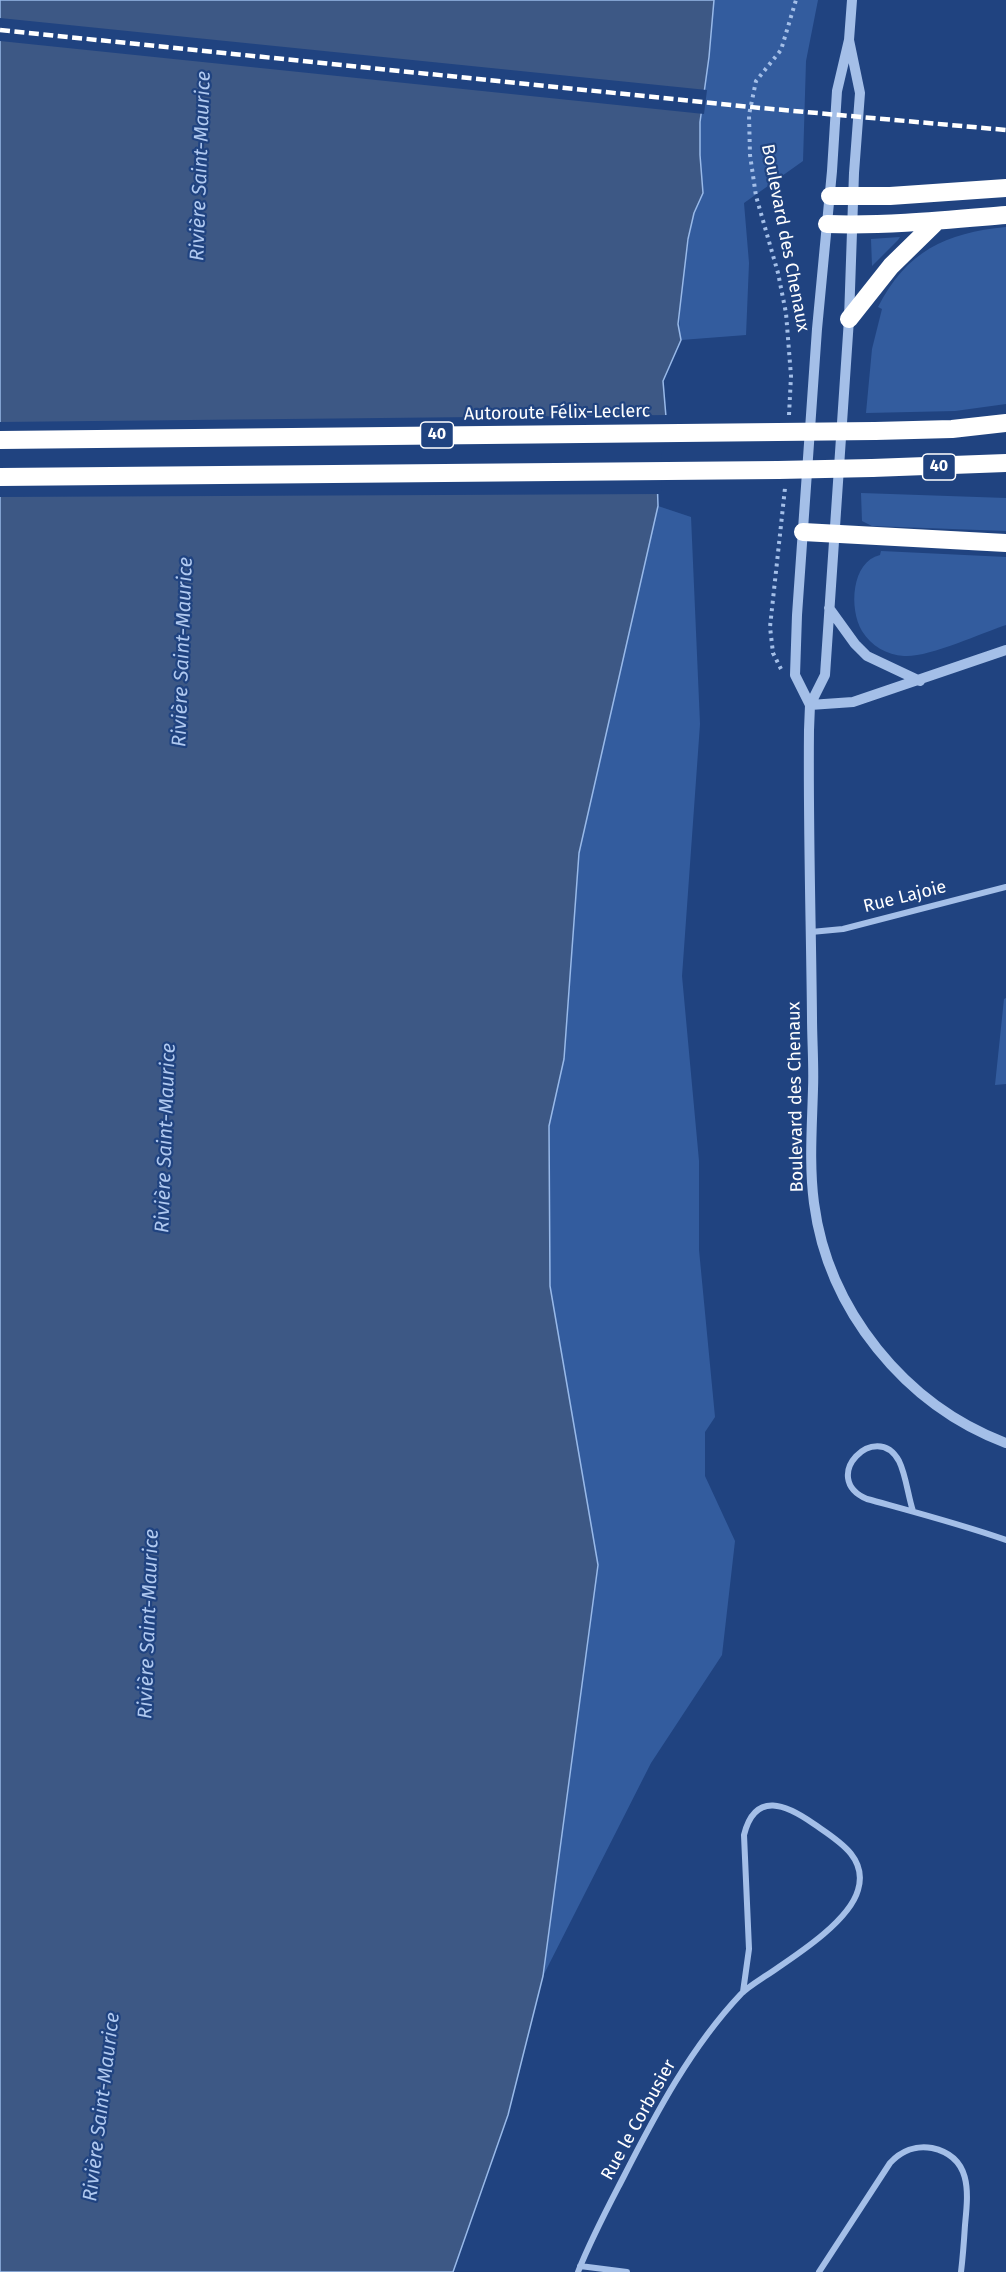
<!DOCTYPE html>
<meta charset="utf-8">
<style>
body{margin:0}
canvas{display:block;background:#204380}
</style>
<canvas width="1006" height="2272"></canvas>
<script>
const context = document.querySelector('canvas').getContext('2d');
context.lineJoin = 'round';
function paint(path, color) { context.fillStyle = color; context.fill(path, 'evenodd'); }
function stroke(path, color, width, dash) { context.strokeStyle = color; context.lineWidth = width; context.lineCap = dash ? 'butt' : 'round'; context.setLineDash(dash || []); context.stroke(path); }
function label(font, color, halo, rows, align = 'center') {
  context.font = font + ' "Fira Sans",sans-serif'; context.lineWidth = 4.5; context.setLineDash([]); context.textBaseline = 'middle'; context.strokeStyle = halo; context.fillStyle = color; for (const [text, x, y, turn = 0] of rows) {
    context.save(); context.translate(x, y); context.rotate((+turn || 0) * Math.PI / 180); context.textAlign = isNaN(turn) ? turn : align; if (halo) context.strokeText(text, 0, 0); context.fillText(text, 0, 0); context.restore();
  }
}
paint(new Path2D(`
 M704,0H818L806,61L803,161L744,203L749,263L746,335L681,340C675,308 687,246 694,213Z
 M1006,227V404L955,411L866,413L872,349L882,309L878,307C907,251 945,233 1006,227Z
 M900,237L898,240L872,266L871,239Z
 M861,493L1006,498V531L872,526L862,521Z
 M658,506L691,517L700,724L682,976L699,1161V1250L715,1417L705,1432V1476L735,1541L722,1655L651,1763L543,1976L598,1565L550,1286L549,1126L564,1059L579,853Z
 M881,551L1006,557V625C982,633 927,658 904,656C887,655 871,646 862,631C849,609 851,562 880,555Z
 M1006,998V1084L995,1085L1004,999Z`), '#335c9e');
const water = new Path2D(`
 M0,0H714L709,57L700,122V155L703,193L694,213L688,239L678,324L681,340L663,381L666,417L657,474L658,506L579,853L564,1059L549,1126L550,1286L598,1565L543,1976L508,2115L453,2272H0Z`);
paint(water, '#3d5885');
stroke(water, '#98b9e9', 1.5);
paint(new Path2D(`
 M0,18L707,90L704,114L0,41Z
 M669,415L668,433L662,453L661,494L0,497V422Z`), '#204380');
stroke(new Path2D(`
 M789,415L791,376L786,313L778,273L756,196L750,155L749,115L756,81L781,50L796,0
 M781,669L773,653L770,627L785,488`), '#a4bfe8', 4, [3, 4.5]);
stroke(new Path2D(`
 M811,932L843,929L1006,887
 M913,1511C908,1496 906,1475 899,1461C876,1419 818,1478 867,1499C914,1512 960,1524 1006,1540
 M580,2266L627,2272
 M578,2272C591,2239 607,2209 623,2178C656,2113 691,2047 741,1994C748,1987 758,1981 767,1975C795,1956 849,1922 858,1890C868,1857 837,1840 814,1824C787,1805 755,1790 744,1835L749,1949L743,1992
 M819,2272L890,2163C901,2151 916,2145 932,2148C973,2157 968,2194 965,2225C964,2241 963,2256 961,2272`), '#a4bfe8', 6);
stroke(new Path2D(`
 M849,40L860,93L854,173L849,319L825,675L810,705L809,730C808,826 811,921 812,1017C812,1041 814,1065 813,1089C812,1127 809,1165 814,1203C828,1310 905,1405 1006,1443
 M829,608L855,644L867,656L920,681
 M810,705L795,675L797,615L817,329L832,171L837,91L849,40L852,0
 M810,705L853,702L1006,650`), '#a4bfe8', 10);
stroke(new Path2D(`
 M830,196H890L1006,188
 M827,224C887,226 946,220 1006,215
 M849,319L891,266L936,222
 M875,431L952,429L1006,423
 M872,468L1006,463
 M0,477L778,470
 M803,532L1006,543`), '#fff', 18);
stroke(new Path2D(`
 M0,30L761,108L1006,130`), '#fff', 4.5, [10, 4.5]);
stroke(new Path2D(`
 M0,440L875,431
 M778,470L872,468`), '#fff', 18);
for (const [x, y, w] of [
 [437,435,33],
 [939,467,33]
]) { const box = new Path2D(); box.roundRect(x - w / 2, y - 13, w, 26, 4.5); context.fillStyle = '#204380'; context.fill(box); stroke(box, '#fff', 1.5); }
label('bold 16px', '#fff', null, [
 ["40",437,435],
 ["40",939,467]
]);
label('18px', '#fff', '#204380', [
 ["Boulevard des Chenaux",785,238,79],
 ["Autoroute Félix-Leclerc",557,413,-1],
 ["Rue Lajoie",905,897,-14],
 ["Boulevard des Chenaux",796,1097,-91],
 ["Rue le Corbusier",639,2120,-61]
]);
label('italic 20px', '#b0c9f0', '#204380', [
 ["Rivière Saint-Maurice",201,166,-88],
 ["Rivière Saint-Maurice",183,652,-88],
 ["Rivière Saint-Maurice",166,1138,-88],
 ["Rivière Saint-Maurice",149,1624,-88],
 ["Rivière Saint-Maurice",102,2107,-83]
]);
</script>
